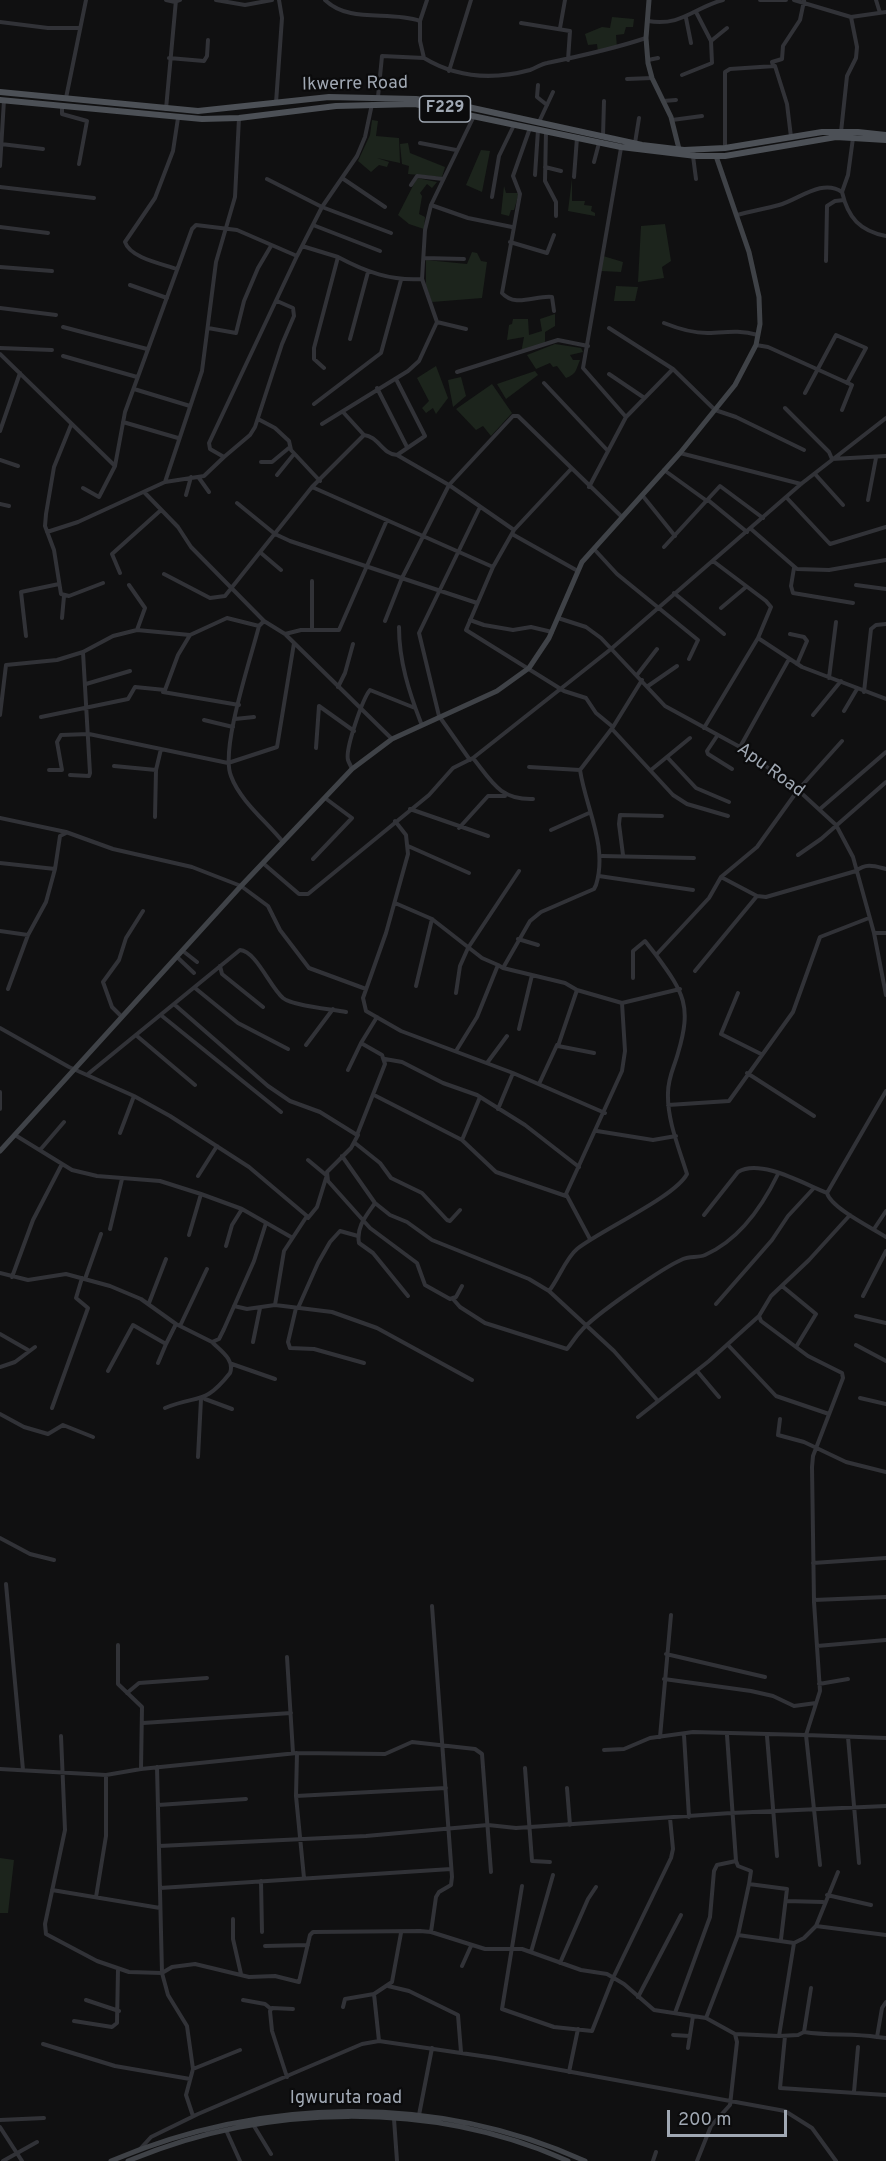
<!DOCTYPE html>
<style>
body{margin:0}
#map{position:relative;width:886px;height:2161px;overflow:hidden;background:#101011;font-family:Overpass,sans-serif}
canvas{display:block}
.scale{position:absolute;left:667px;top:2110px;width:120px;height:27px;box-sizing:border-box;border:3px solid #a0a8b3;border-top:0;padding-left:8px;font-size:18px;line-height:21px;white-space:nowrap;color:#a0a8b3;-webkit-text-stroke:4px #0b0b0c;paint-order:stroke}
</style>
<div id="map">
<canvas width="886" height="2161"></canvas>
<div class="scale">200 m</div>
</div>
<script>
const context = document.querySelector('canvas').getContext('2d');
context.lineJoin = 'round';
function paint(path, color) { context.fillStyle = color; context.fill(path, 'evenodd'); }
function stroke(path, color, width, dash) { context.strokeStyle = color; context.lineWidth = width; context.lineCap = dash ? 'butt' : 'round'; context.setLineDash(dash || []); context.stroke(path); }
function label(font, color, halo, rows, align = 'center') {
  context.font = font + ' Overpass,sans-serif'; context.lineWidth = 4.5; context.setLineDash([]); context.textBaseline = 'middle'; context.strokeStyle = halo; context.fillStyle = color; for (const [text, x, y, turn = 0] of rows) {
    context.save(); context.translate(x, y); context.rotate((+turn || 0) * Math.PI / 180); context.textAlign = isNaN(turn) ? turn : align; if (halo) context.strokeText(text, 0, 0); context.fillText(text, 0, 0); context.restore();
  }
}
paint(new Path2D(`
 M612,17L634,19L633,27H626L624,34L616,35L617,48L598,52L597,44L588,45L585,34L602,27L610,28Z
 M372,120L378,121L376,136L399,138L400,163L377,158L389,162L387,167L379,165L371,172L358,161L370,135Z
 M408,143L410,153L445,167L442,177L408,174L409,166L402,164L400,144Z
 M481,150L490,151L482,192L466,185Z
 M417,178L437,182L432,188L427,184L420,193L422,196L419,214L425,217L424,229L409,224L398,215Z
 M572,179V201H585L584,205L592,206L591,211L595,213V216L568,211Z
 M504,186L506,193H519L514,210H511L509,216L501,214Z
 M665,224L671,261L662,267L664,278L638,282L641,226Z
 M472,252L477,253L481,261L487,262L482,298L432,302L426,286V260L467,264Z
 M603,256L623,262L621,272L601,271Z
 M616,286L638,287L635,301H614Z
 M555,314V326L545,332V345L521,353L524,337L507,340L509,325L512,324L513,319H528L529,335L542,331L540,319Z
 M555,344L581,348L583,352L570,355L573,360H580C576,369 577,374 566,378L557,366L553,367L550,363L536,369L527,355Z
 M436,366L448,398L436,414L433,408L426,413L422,408L429,401L417,378Z
 M535,371L538,375L506,399L497,384Z
 M461,377L466,396L453,407L448,380Z
 M492,384L512,413L491,436L483,426L476,430L456,409Z
 M0,1858L14,1860L8,1913H0Z`), '#1c241c');
stroke(new Path2D(`
 M166,0L175,2L180,0
 M216,0L245,5L272,0
 M325,0C350,24 389,10 420,21V41L424,58C457,78 493,80 530,70C536,68 541,64 547,63C581,56 613,49 646,38
 M760,0H786
 M794,0L851,17L886,12
 M876,0L880,13
 M686,18L691,43
 M420,21L427,0
 M648,21C681,27 695,7 723,0
 M0,22L48,28H80
 M521,23L570,31L568,60
 M560,28L565,0
 M711,41L727,28
 M169,58L204,61L207,56L208,40
 M648,60L658,58
 M773,65L772,62L782,59L783,46L800,20L804,1
 M449,71L471,0
 M682,75L712,63L711,41L696,12
 M627,79L652,78
 M538,85L537,97L547,105
 M378,97L382,56L424,58
 M66,98L86,0
 M663,101L676,100
 M276,103L282,18L279,0
 M62,106V114L87,121L79,164
 M166,109L176,0
 M672,120L702,116
 M539,122L553,92
 M530,128L513,176L520,194L502,293C515,308 536,295 552,297L554,311
 M546,131L545,181L556,202V216
 M841,132L847,76L856,58L857,47L851,17
 M603,136L604,101
 M420,143L456,150
 M635,143L639,118
 M1,144L43,149
 M621,148L583,368L626,417
 M725,148V72L730,69L775,66L787,104L791,137
 M693,156L696,179
 M594,162L599,143
 M0,166L4,100
 M545,167L561,171
 M535,175L538,130
 M574,177L577,138
 M342,178L385,207
 M267,179L322,207L391,233
 M411,185L417,176L443,179
 M0,187L94,198
 M842,192L848,175L853,138
 M492,197L499,156L514,125
 M431,205L468,218L512,227
 M737,215C751,211 765,209 779,205C798,200 822,178 842,192C848,218 860,231 886,236
 M313,225L380,251
 M0,227L48,233
 M510,242L547,253L554,235
 M302,246L338,257
 M424,258L464,259
 M826,261L827,206L835,201L844,200
 M0,267L52,271
 M177,269C163,264 130,258 125,242L155,198L173,151L178,118
 M130,285L167,298
 M0,308L56,315
 M437,322L466,329
 M664,323C679,329 694,334 711,333C728,332 740,330 758,335
 M63,327L147,349
 M208,328L236,333L244,301L258,268L271,246
 M609,328L673,369L715,410L736,417L804,450
 M350,339L368,272
 M756,345L768,347L852,385L842,410
 M0,348L52,350
 M0,354L115,466
 M63,356L137,377
 M324,368L314,359V348L338,257C366,272 391,281 422,279
 M457,372L558,340L588,346
 M609,374L643,397
 M396,379L425,436L397,455
 M544,383L608,451
 M377,388L407,447
 M134,389L190,406
 M805,393L836,335L866,348L847,383
 M314,404L381,353L401,280
 M785,408L829,452L832,459
 M343,412L364,435
 M258,419L275,428L289,441L291,450L320,481
 M123,422L178,438
 M322,424L408,371L419,361L437,322L422,279L425,230L431,205L474,116
 M71,425L54,467L46,514L45,526L54,550L61,594L69,596L103,583
 M0,431L20,373
 M680,453L801,484
 M224,457L250,435L255,427L282,344L294,316L293,308L277,301
 M832,459L886,456
 M0,460L18,466
 M261,462H272L290,447
 M571,469L514,530L493,567L466,630L564,691L586,698L596,713L613,727
 M664,470L707,501
 M815,474L843,505
 M277,475L294,454
 M199,478L209,492
 M165,482L204,476L224,457L210,449L209,443L297,256L322,207L357,156L365,137L372,104
 M312,487L493,567
 M589,487L626,417L673,369
 M83,488L99,497L115,466L125,412L192,229L196,225L237,230L297,256
 M144,492L178,527L191,547L264,621L285,634L392,739
 M186,495L191,477
 M642,495L675,536
 M786,497L830,544L886,527
 M708,500L747,532
 M868,500L876,458
 M237,503L275,534L290,541L477,603
 M0,504L9,506
 M751,529L797,569L829,570L886,560
 M47,532L78,522L165,482L202,371L216,262L235,197L239,118
 M512,534L576,570
 M664,547L720,486L763,518
 M594,549L617,574L698,640L689,659
 M261,553L281,570
 M794,568L791,586L793,593L853,603
 M120,573L112,554L161,510
 M164,574L210,598L225,596L312,487L364,435C378,436 383,455 397,455L449,485L514,530
 M129,585L145,608L137,630
 M856,585L886,589
 M674,593L724,634
 M721,608L746,587
 M62,618L64,596
 M558,618L586,627L601,638L665,706L740,747L798,790L836,825L853,857L874,933L886,995
 M470,620L484,625L513,630L531,627L552,632
 M264,621L259,626C251,658 220,749 231,776C240,801 267,822 283,842
 M385,621L402,578L449,485L513,416H518L622,517
 M399,627C399,661 409,692 421,723
 M312,630V581
 M285,634L301,630H339L387,520
 M790,634L804,637L807,641L797,664
 M26,636L21,592L59,584
 M758,638L802,667L886,699
 M637,675L657,649
 M829,678L836,622
 M86,684L130,671
 M648,686L677,666
 M338,687L345,673L353,644
 M163,692L239,705
 M864,692L871,629L876,625L886,624
 M844,711L857,689
 M0,715L6,665L57,660L83,652L113,636L137,630L190,635L227,618L259,626
 M813,715L841,681
 M41,717L128,699L135,687L165,690L178,655L190,635
 M235,719L254,717
 M204,720L233,727
 M704,728L758,638L771,607L766,601L713,561
 M612,729L673,795L687,804L728,816
 M717,736L707,751L708,754L732,769
 M740,747L789,659
 M316,748L319,706L354,731
 M667,757L696,788L729,802
 M473,758C492,782 500,800 533,799
 M470,760L439,716L419,633L480,507
 M114,766L156,770
 M529,767L580,770
 M352,769C351,766 349,763 348,760C345,749 363,698 370,690L415,708
 M49,770H62L57,742L61,735L89,734L228,763L277,747L294,643
 M651,770L690,738
 M70,775L89,776L90,773L83,652
 M410,809L488,836
 M820,809L886,752
 M155,817L156,770L161,749
 M0,818L66,832L113,849L192,867L241,886L268,906L280,930L309,968L366,989
 M395,821L406,835L408,854L386,933L363,998L366,1011L401,1031L513,1073L605,1113
 M459,828L488,796H505
 M551,830L589,813
 M408,846L469,873
 M623,855L619,824L620,815L662,816
 M798,855L821,839L886,782
 M602,856L694,858
 M313,859L352,818L325,798
 M0,863L55,869
 M264,864L299,894H308L429,795L453,768L473,758L611,649L801,484L886,418
 M599,876L693,890
 M721,877L757,896L766,897L856,871C866,863 874,866 886,869
 M395,903L432,919L482,958L498,965L477,1017L456,1051
 M0,931L28,935
 M874,933H886
 M518,939L538,945
 M183,951L197,962
 M177,957L194,973
 M498,965L503,968L530,921L541,912L594,889L596,885C608,846 586,809 580,770L613,727L642,680
 M220,966L222,974L263,1007
 M503,968L565,983L577,990L622,1003L680,989
 M695,971L757,896
 M633,978V951L645,941L656,955
 M416,986L432,919
 M195,988L238,1023L288,1049
 M8,989L28,935L46,902L55,869L60,836L66,833
 M577,990L558,1046L594,1053
 M456,993L460,966L468,948L519,871
 M738,993L721,1034L761,1054
 M175,1005L268,1086L290,1101L320,1112L357,1135L385,1064L382,1055L361,1043L377,1017
 M162,1016L281,1112
 M122,1017L112,1007L103,982L119,960L126,938L143,911
 M0,1028L69,1067L134,1096L170,1116L249,1167L307,1216L284,1251L275,1305L247,1309L234,1306
 M519,1029L532,975
 M137,1036L195,1085
 M306,1045L333,1009
 M385,1059L402,1062L443,1083L477,1095L525,1125L579,1167
 M487,1063L507,1036
 M348,1070L361,1043
 M747,1073L814,1116
 M88,1074L240,950C256,951 270,987 283,998C293,1006 331,1009 346,1012
 M539,1084L557,1045
 M886,1091L827,1193C831,1208 872,1228 886,1237
 M0,1092V1109
 M374,1095L462,1140L496,1172L566,1196
 M668,1105L729,1101L793,1012L820,937L869,918
 M498,1109L513,1073
 M597,1131L653,1140L676,1136
 M120,1133L134,1096
 M15,1135L72,1170L97,1176L160,1181L201,1194L242,1209L291,1237
 M358,1135L351,1148L327,1172L328,1181L370,1228L417,1263L425,1285L450,1299L456,1297L462,1286
 M462,1140L480,1097
 M355,1143L380,1163L391,1178L422,1193L447,1220L450,1221L460,1210
 M40,1150L64,1122
 M342,1156L375,1203L390,1215L407,1222L432,1240L529,1279L549,1291L614,1351L658,1401
 M308,1160L326,1175
 M198,1176L217,1146
 M375,1203C366,1216 356,1227 359,1243L373,1253L408,1296
 M704,1215L738,1172C760,1158 804,1184 827,1193
 M308,1218L317,1207L326,1178
 M110,1229L122,1179
 M874,1229L886,1211
 M189,1235L201,1194
 M590,1239L566,1194L622,1071L625,1051L622,1003
 M226,1246L232,1225L242,1209
 M0,1273L28,1280L66,1274L110,1286L141,1299L176,1324L212,1342L219,1339L224,1329L254,1261L266,1223
 M12,1277L33,1220L62,1164
 M85,1279L101,1234
 M782,1286L816,1314L796,1347
 M549,1291C559,1278 566,1258 577,1249C601,1230 675,1197 687,1174C679,1148 667,1120 668,1093C668,1077 674,1068 678,1053C692,1006 684,993 656,955L709,898L721,877L757,847L798,790L842,741
 M863,1296L886,1251
 M453,1299L460,1307L485,1323L567,1349C572,1343 576,1336 581,1331C594,1315 664,1267 683,1259C690,1256 698,1258 705,1255C739,1240 763,1205 778,1174
 M149,1303L166,1259
 M716,1304L772,1240L788,1216L813,1189
 M275,1305L332,1312L377,1328L472,1380
 M296,1308L288,1342L290,1348L314,1349L364,1363
 M298,1308L318,1263L330,1242L340,1231L358,1236
 M856,1316L886,1323
 M180,1326L207,1269
 M0,1334L28,1350
 M253,1342L260,1308
 M728,1345L776,1396L829,1414
 M856,1345L886,1361
 M158,1363L166,1344
 M232,1364L275,1379
 M0,1367L15,1362L35,1347
 M108,1371L133,1325L166,1344L176,1324
 M697,1371L719,1397
 M860,1398L886,1404
 M205,1399L232,1409
 M52,1408L88,1308L76,1298L82,1278
 M165,1408C199,1394 204,1406 230,1373C235,1360 221,1351 213,1343
 M0,1414L24,1427L48,1434L63,1425L93,1437
 M638,1417L709,1361L759,1316
 M780,1419L778,1435L804,1442L846,1462L886,1472
 M198,1457L201,1399
 M0,1538L30,1554L54,1560
 M813,1563L886,1558
 M6,1584L23,1770
 M814,1600L886,1597
 M118,1645V1684L142,1707L141,1769
 M817,1646L886,1640
 M666,1654L765,1677
 M287,1657L293,1753
 M664,1679L751,1691L773,1696L794,1706L816,1703
 M819,1684L848,1679
 M127,1693L139,1683L207,1678
 M143,1723L291,1713
 M684,1735L689,1817
 M727,1735L736,1861L738,1866L751,1871L749,1884
 M61,1736L65,1830L45,1924L46,1934L97,1961L129,1972L162,1973L172,1967L195,1964L249,1977L275,1976L299,1982L310,1935L313,1932L420,1931L431,1932L485,1949H522L581,1970L607,1974L624,1984L654,2010L706,2018L735,2034L737,2042L730,2105L711,2126L697,2161
 M767,1736L777,1856
 M660,1737L671,1615
 M848,1737L859,1863
 M604,1750L624,1749L650,1738L693,1732L806,1735L820,1691L814,1602L812,1467L813,1456L843,1378L842,1373L808,1356L761,1321L759,1316L771,1296L809,1260L850,1215
 M297,1753L296,1796L304,1878
 M157,1767L162,1973L168,1995L187,2026L193,2069L186,2095L193,2116
 M525,1768L532,1861L550,1862
 M0,1769L106,1775L141,1769L297,1753L385,1754L412,1742L475,1749L482,1754L491,1872
 M567,1788L570,1825
 M296,1796L446,1788
 M158,1805L246,1799
 M159,1846L366,1836L488,1825L516,1828L731,1813L886,1806
 M820,1865L806,1735L886,1738
 M261,1881L262,1932
 M522,1886L502,2009L554,2027L592,2031L613,1978L671,1858L673,1849L670,1818
 M160,1888L451,1869
 M52,1890L160,1908
 M827,1895L871,1905
 M96,1897L106,1836V1775
 M786,1901L823,1902
 M233,1919V1939L241,1974
 M816,1926L886,1935
 M431,1932L436,1897L439,1892L451,1885L452,1877L432,1606
 M738,1935L794,1943L804,1938L816,1926L838,1872
 M265,1946L308,1945
 M531,1952L553,1875
 M560,1963L588,1899L596,1887
 M462,1966L471,1946
 M388,1986L409,1991L458,2015L461,2052
 M374,1994L379,2041
 M638,1997L681,1915
 M86,2000L119,2011
 M243,2000L265,2004L271,2009
 M343,2007L345,1999L374,1994L392,1982L401,1933
 M675,2013L710,1917L714,1871L717,1865L736,1861
 M706,2018L738,1935L749,1884L787,1889L781,1939
 M74,2021L112,2027L117,2023L118,1969
 M804,2032C829,2036 852,2033 877,2037L882,2008L886,2002
 M735,2034L779,2036L794,1943
 M673,2035L690,2036
 M779,2036L798,2035L804,2032L811,1988
 M785,2036L780,2088L886,2095
 M877,2037L886,2038
 M43,2044L115,2066L190,2079
 M688,2048L693,2016
 M193,2069L240,2050
 M569,2072L578,2029
 M287,2077L272,2031L270,2011L272,2008L293,2009
 M854,2092L858,2047
 M419,2115L432,2048
 M394,2119L397,2161
 M0,2120L44,2118
 M254,2126L271,2154
 M0,2127L22,2161
 M226,2130L240,2161
 M141,2148L151,2137L198,2114L362,2044L379,2041L495,2058L785,2111L812,2128L836,2161
 M3,2161L37,2142
 M653,2161L656,2152`), '#313237', 4);
stroke(new Path2D(`
 M649,0L646,38L648,63L652,78L671,117L679,149
 M0,1151L241,886L352,769L392,739L497,691L529,668L549,638L582,562L680,453L735,385L756,345L760,324L759,297L749,252L716,156
 M111,2161C262,2097 435,2093 585,2161
 M128,2161C265,2103 432,2100 568,2161`), '#3f4247', 5);
stroke(new Path2D(`
 M0,92L198,111L329,97L416,99L468,107L642,145L684,150L725,148L822,132H858L886,135
 M0,100L202,119L239,118L336,106L415,104L621,147L696,156H725L836,137L886,140`), '#4c5056', 6);
for (const [x, y, w] of [
 [445,109,51]
]) { const box = new Path2D(); box.roundRect(x - w / 2, y - 13, w, 26, 4.5); context.fillStyle = '#0b0b0c'; context.fill(box); stroke(box, '#a0a8b3', 1.5); }
label('bold 16px', '#a0a8b3', null, [
 ["F229",445,109]
]);
label('18px', '#a0a8b3', '#0b0b0c', [
 ["Ikwerre Road",355,85,-1],
 ["Apu Road",770,771,36],
 ["Igwuruta road",346,2099]
]);
</script>
